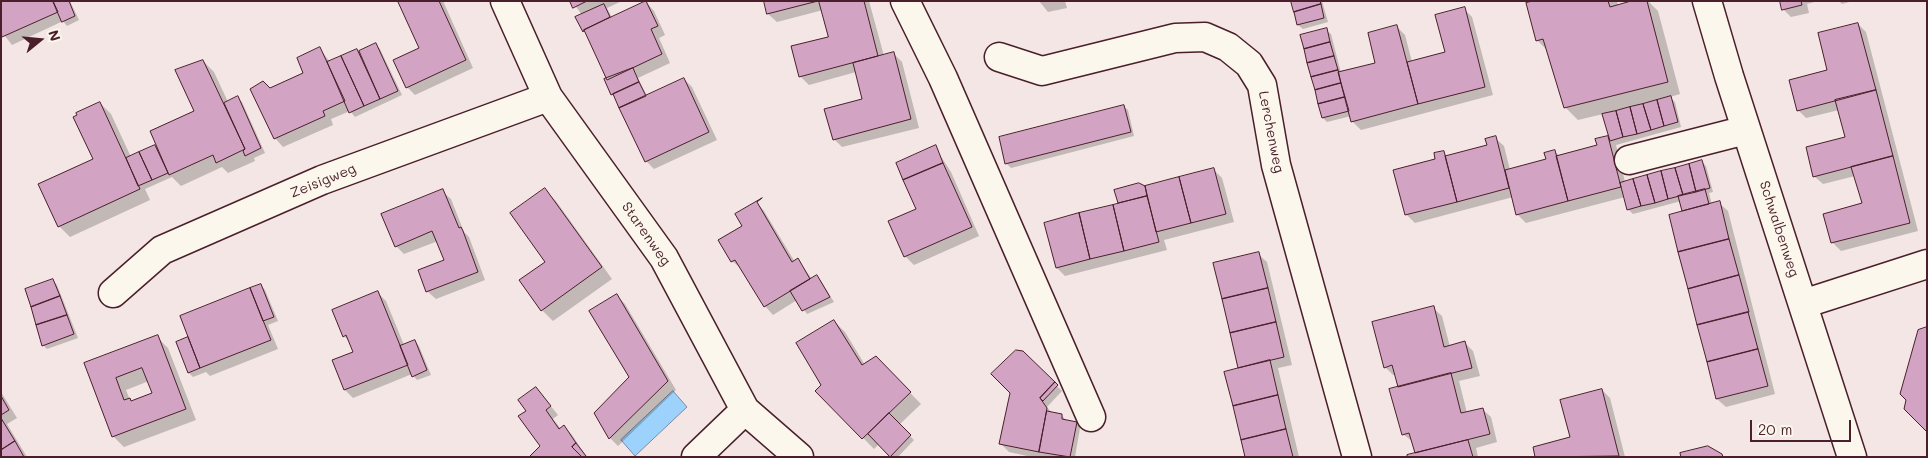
<!DOCTYPE html>
<style>
body{margin:0}
#map{position:relative;width:1928px;height:458px;overflow:hidden;background:#f3e6e4;font-family:Mali,sans-serif}
canvas{display:block}
.frame{position:absolute;inset:0;border:2px solid #4a1f2b;pointer-events:none}
.north{position:absolute;left:15px;top:15px;width:50px;height:50px;-webkit-text-stroke:4px #fbf7ec;paint-order:stroke;rotate:73deg;font-size:14px;font-weight:700;line-height:20px;text-align:center;color:#4a1f2b}
.north::after{content:'';display:block;margin:auto;width:18px;height:22px;background:#4a1f2b;clip-path:polygon(50% 0,100% 100%,50% 72%,0 100%)}
.scale{position:absolute;left:1750px;top:420px;width:101px;height:22px;box-sizing:border-box;border:2px solid #4a1f2b;border-top:0;padding-left:6px;font-size:15px;line-height:18px;white-space:nowrap;color:#4a1f2b;-webkit-text-stroke:4px #fbf7ec;paint-order:stroke}
</style>
<div id="map">
<canvas width="1928" height="458"></canvas>
<div class="frame"></div>
<div class="north">N</div>
<div class="scale">20 m</div>
</div>
<script>
const context = document.querySelector('canvas').getContext('2d');
context.lineJoin = 'round';
function paint(path, color) { context.fillStyle = color; context.fill(path, 'evenodd'); }
function stroke(path, color, width, dash) { context.strokeStyle = color; context.lineWidth = width; context.lineCap = dash ? 'butt' : 'round'; context.setLineDash(dash || []); context.stroke(path); }
function label(font, color, halo, rows, align = 'center') {
  context.font = font + ' Mali,sans-serif'; context.lineWidth = 5; context.setLineDash([]); context.textBaseline = 'middle'; context.strokeStyle = halo; context.fillStyle = color; for (const [text, x, y, turn = 0] of rows) {
    context.save(); context.translate(x, y); context.rotate((+turn || 0) * Math.PI / 180); context.textAlign = isNaN(turn) ? turn : align; if (halo) context.strokeText(text, 0, 0); context.fillText(text, 0, 0); context.restore();
  }
}
const water = new Path2D(`
 M673,391L687,407L635,456L621,440Z`);
paint(water, '#9cd2fb');
stroke(water, '#7b8aa8', 1);
paint(new Path2D(`
 M1,1H70L79,20L67,26L63,21L12,45L1,31Z
 M403,1H443L473,68L415,95L407,87L421,48Z
 M572,1H622L607,8L612,18L646,2L654,11L665,35L659,38L670,63L638,78L647,96L684,79L692,87L717,140L654,169L646,161L587,34L583,30L582,15Z
 M765,1H869L884,56L894,54L902,62L919,128L842,147L834,139L864,100L856,72L809,85L800,76L830,38L823,10L777,22L768,14Z
 M1039,1H1065L1067,8L1048,12Z
 M1292,1H1322L1328,22L1303,29L1298,25Z
 M1538,1H1617L1618,6L1636,1H1648L1658,11L1680,94L1670,97L1675,102L1681,127L1616,145L1625,182L1702,162L1706,166L1713,192L1709,193L1712,205L1719,203L1728,211L1775,394L1726,407L1717,399L1670,216L1684,212L1681,201L1633,214L1628,209L1625,197L1526,223L1517,214L1513,197L1415,223L1406,214L1443,152L1448,157L1489,146L1495,138L1504,146L1510,170L1547,160L1555,152L1560,156L1598,146L1608,137L1611,140L1603,114L1578,120L1565,107L1549,52L1537,40Z
 M1781,1H1818L1807,4L1809,13L1791,17L1783,9Z
 M1839,1H1853L1842,4Z
 M1464,9L1472,17L1493,95L1361,130L1352,121L1351,116L1327,122L1323,118L1302,36L1326,30L1331,34L1341,73L1376,64L1397,27L1405,35L1412,62L1446,53Z
 M1858,24L1866,32L1918,231L1841,251L1833,243L1825,214L1863,204L1855,176L1823,184L1814,176L1846,138L1839,110L1806,118L1798,110L1829,71Z
 M376,45L380,49L402,95L355,117L350,111L331,119L333,125L283,147L275,138L270,90L305,73L320,49L330,62Z
 M203,61L214,72L228,102L237,98L242,102L265,153L254,158L255,161L228,173L222,167L181,186L172,177L145,189L150,200L70,237L59,226L94,160L100,103L111,114L131,157L155,146L159,150L196,112Z
 M1123,106L1128,110L1134,136L1011,168L1007,164L1000,138Z
 M935,147L951,172L979,236L914,265L905,256Z
 M1214,170L1222,178L1234,222L1164,240L1167,250L1065,276L1057,268L1120,204L1119,203L1144,188Z
 M545,190L556,201L612,279L553,321L542,310L547,262Z
 M442,191L451,199L464,232L469,237L485,280L436,299L427,291L446,260L438,241L404,254L396,246Z
 M756,202L764,211L795,262L798,260L812,279L817,277L821,281L834,302L807,314L797,300L773,315L765,306L742,269L732,261L744,226Z
 M1258,254L1267,262L1292,365L1278,368L1299,457H1246L1240,369L1214,264Z
 M53,280L57,285L78,338L47,349L43,345Z
 M261,285L265,290L278,321L268,325L278,349L210,376L206,372L193,377L189,373L188,339L191,343Z
 M378,293L386,301L404,345L415,341L419,346L431,375L417,380L412,374L353,398L345,390L334,361L355,352L351,343L344,336Z
 M617,296L625,304L676,390L618,446L610,438L630,378Z
 M1433,308L1442,316L1450,347L1465,343L1473,351L1480,376L1459,381L1467,413L1482,409L1491,417L1497,442L1476,448L1478,457H1408L1417,454L1413,442L1403,434L1396,375H1393L1385,367Z
 M834,321L845,332L865,365L876,358L921,404L899,425L914,440L898,457H891L879,444L874,449L817,391L822,385Z
 M157,337L168,348L196,420L124,447L113,436L86,364ZM149,381L153,394L133,402L130,400L126,390Z
 M1022,352L1062,391L1047,407L1052,413L1062,415L1066,421L1076,423L1080,428L1075,457H1032L1009,452L1001,444Z
 M536,388L558,415L553,419L561,429L564,427L572,435L587,457H531L542,446L528,412Z
 M1602,390L1610,398L1625,457H1537L1572,438Z
 M1,392L17,418L7,424L27,457H1Z`), '#0003');
const building = new Path2D(`
 M1,1H53L58,12L2,37Z
 M53,1H69L75,16L62,22Z
 M400,1H439L466,60L406,88L393,60L419,48L398,2Z
 M570,1H587L573,8Z
 M646,1L658,26L651,29L662,54L607,80L584,30Z
 M764,1H818L767,14Z
 M819,1H864L878,56L799,77L791,46L828,37Z
 M1291,1H1320L1321,4L1294,12Z
 M1533,1H1608L1610,7L1631,1H1647L1668,82L1564,108L1543,39L1536,41L1526,3Z
 M1780,1H1801L1802,5L1782,10Z
 M604,4L610,17L584,30L583,32L575,17Z
 M1321,4L1324,18L1297,25L1294,12Z
 M1465,7L1485,87L1418,104L1407,62L1445,52L1435,15Z
 M1858,23L1876,90L1797,111L1789,80L1827,70L1818,33Z
 M1397,25L1418,104L1351,122L1338,72L1375,63L1368,33Z
 M1327,28L1330,42L1304,49L1300,35Z
 M1330,42L1334,56L1307,63L1304,49Z
 M376,43L398,91L380,99L359,51Z
 M320,47L345,101L323,111L325,116L274,139L250,89L263,81L270,88L303,73L297,58Z
 M357,49L380,99L364,106L341,56Z
 M894,52L911,119L833,140L824,109L862,99L853,63Z
 M341,56L364,106L349,113L327,62Z
 M1334,56L1338,70L1311,77L1307,63Z
 M203,60L245,149L216,163L213,155L169,175L150,131L194,111L175,70Z
 M633,68L639,82L611,95L604,79Z
 M1338,70L1341,83L1315,90L1311,77Z
 M684,78L709,132L645,162L619,108Z
 M639,82L646,96L619,108L613,94Z
 M1341,83L1345,97L1318,104L1315,90Z
 M1876,90L1893,156L1813,177L1806,147L1845,137L1835,100Z
 M238,96L261,148L245,156L243,151L245,149L224,103Z
 M1671,96L1678,122L1664,126L1657,100Z
 M1345,97L1349,111L1322,118L1318,104Z
 M1657,100L1664,126L1651,130L1643,104Z
 M100,102L140,189L58,227L38,184L93,159L73,117L77,115L76,113Z
 M1643,104L1651,130L1637,134L1630,107Z
 M1124,105L1131,132L1005,164L999,137Z
 M1630,107L1637,134L1623,137L1616,111Z
 M1616,111L1623,137L1610,141L1602,114Z
 M1496,136L1509,188L1457,202L1445,156L1487,145L1485,139Z
 M1608,136L1621,187L1568,201L1556,156L1597,145L1595,139Z
 M155,145L168,173L152,180L139,152Z
 M936,145L943,163L903,180L896,163Z
 M1555,150L1568,201L1516,215L1505,170L1546,159L1544,153Z
 M1444,151L1457,202L1405,215L1393,170L1435,159L1434,153Z
 M139,152L152,180L138,186L126,158Z
 M1893,156L1910,223L1831,243L1823,214L1862,203L1851,167Z
 M1702,160L1710,188L1696,192L1689,164Z
 M943,163L972,227L904,257L888,221L916,209L903,180Z
 M1689,164L1696,192L1683,195L1675,168Z
 M1214,168L1226,214L1191,223L1179,177Z
 M1675,168L1683,195L1668,199L1661,171Z
 M1661,171L1668,199L1655,203L1647,175Z
 M1647,175L1655,203L1641,206L1633,179Z
 M1179,177L1191,223L1156,232L1145,186Z
 M1633,179L1641,206L1627,210L1620,183Z
 M1139,183L1145,186L1147,196L1118,203L1114,190Z
 M545,188L602,267L541,311L519,280L545,262L510,213Z
 M443,189L459,228L461,227L463,231L478,272L426,292L418,270L444,260L432,231L395,247L381,214Z
 M1705,189L1709,204L1682,211L1678,196Z
 M1147,196L1159,242L1124,251L1113,205Z
 M762,198L757,202L792,262L798,258L810,279L764,307L735,260L731,262L718,240L742,226L735,214Z
 M1720,201L1729,239L1678,252L1669,215Z
 M1113,205L1124,251L1090,259L1079,213Z
 M1079,213L1090,259L1056,268L1044,223Z
 M1729,239L1739,275L1688,289L1678,252Z
 M1259,252L1268,288L1222,299L1213,263Z
 M817,275L830,297L802,311L790,291Z
 M1739,275L1749,312L1697,325L1688,289Z
 M53,279L60,296L31,307L25,289Z
 M261,284L274,317L263,321L250,288Z
 M250,288L271,340L200,368L180,316Z
 M1268,288L1276,322L1230,333L1222,299Z
 M378,291L408,365L344,390L332,360L353,352L346,335L343,337L332,310Z
 M617,294L668,381L609,439L594,413L629,377L589,311Z
 M60,296L67,315L36,325L31,307Z
 M1434,306L1444,347L1465,341L1472,368L1398,387L1392,365L1384,368L1372,322Z
 M1748,312L1758,349L1707,362L1697,325Z
 M67,315L74,334L42,346L36,325Z
 M834,320L862,365L876,356L911,392L862,439L815,391L821,385L796,343Z
 M1276,322L1284,357L1238,368L1230,333Z
 M1927,327V432L1904,409L1906,400L1900,394L1918,330Z
 M158,335L186,409L112,437L84,363ZM142,368L152,393L131,401L130,398L124,400L116,378Z
 M188,337L200,368L188,373L176,342Z
 M415,340L427,370L412,377L400,346Z
 M1758,349L1768,386L1716,399L1707,362Z
 M1016,350L1023,351L1055,382L1040,398L1047,408L1039,452L999,444L1010,393L991,374Z
 M1270,360L1278,395L1233,406L1224,372Z
 M1451,373L1461,413L1483,408L1490,434L1415,453L1409,433L1402,435L1389,389Z
 M1055,382L1058,385L1043,401L1040,398Z
 M536,387L551,406L546,410L559,429L564,425L576,443L572,447L582,457H529L540,446L518,416L526,411L518,400Z
 M1602,389L1619,456L1535,457L1533,447L1570,437L1560,400Z
 M1278,395L1286,429L1241,440L1233,406Z
 M1,396L9,410L1,415Z
 M1047,411L1062,414V419L1077,422L1070,457L1039,452Z
 M889,413L911,435L890,457L868,434Z
 M1,418L15,441L1,450Z
 M1286,429L1293,457H1245L1241,440Z
 M1468,440L1473,457H1407V455Z
 M15,441L24,457H1V450Z
 M576,443L586,456V457H582L572,447Z
 M1708,446L1722,454L1723,457H1681L1680,453Z`);
paint(building, '#d2a3c3');
stroke(building, '#4a1f2b', 1);
const minor = new Path2D(`
 M505,1L548,97L664,258L745,410L799,457
 M905,1L943,78L1091,417
 M1707,1L1729,76L1852,457
 M999,57L1042,71L1175,38L1205,37L1228,47L1249,64L1262,85L1276,165L1357,457
 M1629,160L1746,130
 M113,293L162,250L322,180L548,97
 M1803,304L1927,264
 M696,457L745,410`);
stroke(minor, '#4a1f2b', 31);
stroke(minor, '#fbf7ec', 28);
label('14px', '#4a1f2b', '#fbf7ec', [
 ["Lerchenweg",1271,132,79],
 ["Zeisigweg",323,181,-22],
 ["Schwalbenweg",1779,229,72],
 ["Starenweg",646,234,55]
]);
</script>
